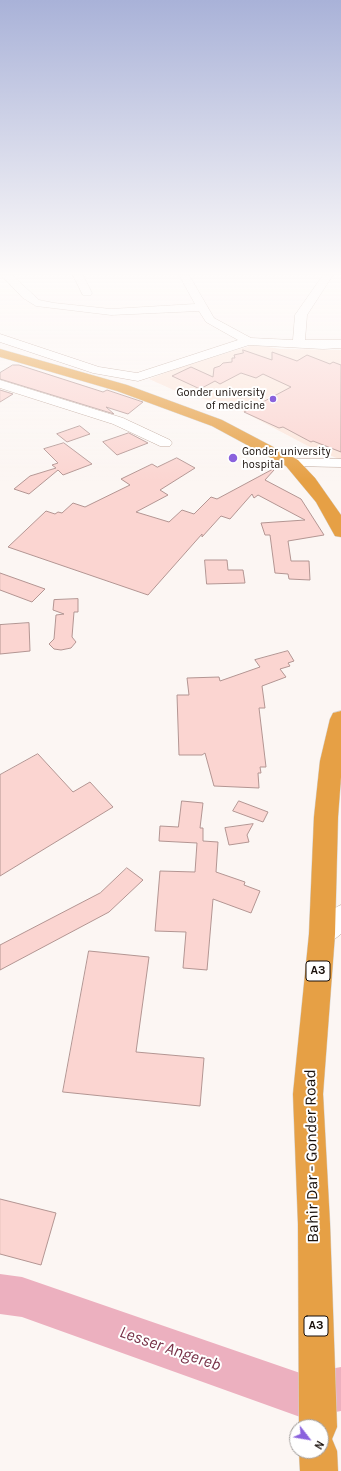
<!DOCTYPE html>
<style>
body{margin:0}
#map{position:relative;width:341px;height:1471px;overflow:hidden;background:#fcf6f3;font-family:Karla,sans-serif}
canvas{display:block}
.north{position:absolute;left:289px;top:1419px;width:40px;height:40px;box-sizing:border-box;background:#fff;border:1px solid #a39f9d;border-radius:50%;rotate:121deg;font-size:11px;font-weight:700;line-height:16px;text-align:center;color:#180f0a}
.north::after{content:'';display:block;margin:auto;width:14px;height:18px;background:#8a62dd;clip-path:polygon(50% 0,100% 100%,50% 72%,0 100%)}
</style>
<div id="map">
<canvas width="341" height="1471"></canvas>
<div class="north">N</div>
</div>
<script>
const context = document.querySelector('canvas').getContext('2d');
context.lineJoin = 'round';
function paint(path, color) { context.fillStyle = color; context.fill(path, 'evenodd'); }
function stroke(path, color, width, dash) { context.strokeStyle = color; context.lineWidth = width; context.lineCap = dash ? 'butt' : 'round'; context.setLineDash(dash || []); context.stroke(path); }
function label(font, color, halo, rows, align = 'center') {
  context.font = font + ' Karla,sans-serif'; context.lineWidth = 4; context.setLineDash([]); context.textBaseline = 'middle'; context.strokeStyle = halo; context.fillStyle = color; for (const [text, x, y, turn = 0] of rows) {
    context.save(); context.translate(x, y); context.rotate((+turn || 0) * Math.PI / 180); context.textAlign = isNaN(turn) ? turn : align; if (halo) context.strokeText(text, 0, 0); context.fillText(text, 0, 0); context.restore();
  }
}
paint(new Path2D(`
 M253,345L281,349L341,350V460L308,446L234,407L178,392L149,379L181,367Z`), '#fce6db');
paint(new Path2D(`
 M0,1274L22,1277L303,1374L341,1367V1411L303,1418L22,1317L0,1314Z`), '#ecb0bf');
const building = new Path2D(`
 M243,350L272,360V352L297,361L307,355L330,364L333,362L341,365V452L313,441L311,442L283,427L279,428L244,412L291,387L263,374L256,378L241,373L220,384L215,381L200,389L172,376L191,367L213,377L214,368L220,366L223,363L232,362V358H235L234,355L243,353Z
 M13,365H19L103,392L107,390L143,402L128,414L106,407L114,414L0,379V373Z
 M0,390L13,394L0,402Z
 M80,426L90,434L67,442L57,434Z
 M129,433L148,443L117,455L103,442Z
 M64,443L92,464L63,475L58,470L29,494L14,489L30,476L56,468L52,465L58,463L44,449Z
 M177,458L195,468L160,490L168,495L136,512L169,522L182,510L194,514L211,497L217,499L273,469L274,470L265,480L301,499L324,535L288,541L291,561H309L310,580L289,579L288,574L275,573L270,535H265L261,523L305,520L258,495L254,498L252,494L230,519L221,516L202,537V534L148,595L8,547L46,511L55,514L58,512L62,513L73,503L85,507L130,485L121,479L152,464L157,467Z
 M205,560H227L228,570H243L245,583L207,584Z
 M0,573L45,589L32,602L0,590Z
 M78,599V612H74L72,637L76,642L71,648L61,650L54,649L49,644L54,639L56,615L64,614L53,610L54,600Z
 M29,623L30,651L0,654V625Z
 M288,651L294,661L288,663L290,666L280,669L286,677L262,686L265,708H259L266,767H260L261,773H258L259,788L214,786L205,753L202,755H179L177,695H189L187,678L219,677L220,681L260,667L255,660Z
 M38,754L73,792L90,782L113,807L0,876V775Z
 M182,801L203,803L200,828H203V841L218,842L216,872L245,882L244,885L260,891L251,913L213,899L207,970L183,968L186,932L155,931L160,871L195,872L197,843L159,841L160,826L178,827Z
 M239,801L268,812L263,822L233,811Z
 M253,824L247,835L249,842L229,845L225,828Z
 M127,868L143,880L109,912L0,970V945L100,893Z
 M89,951L149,957L136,1052L204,1058L200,1106L63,1092Z
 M0,1199L56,1213L41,1265L0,1254Z`);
paint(building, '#fbd5d1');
stroke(building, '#b39592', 1);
const minor = new Path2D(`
 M1,275H12L39,300L54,303L111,309L195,304L179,275H189L214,318L251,338L293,340L295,315L323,275H333L307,315L305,340H341V348L323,349L249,345L138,381L93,373L0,342V334L99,367L137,373L238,340L206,322L199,311L111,315L36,306L23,298Z
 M73,275H83L92,293L91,295H83Z
 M0,380L123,418L170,440L172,443L170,446H160L113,424L0,388Z
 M292,459H341V467L287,466L285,463L287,460Z
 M341,905V934L331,942L322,945L313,942L310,934C314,926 332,908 341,905Z`);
const highway = new Path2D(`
 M0,349L127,385L222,420L298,460L315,478L341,515V537L335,536L316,502L286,466L212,426L117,391L0,357Z
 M341,711V777L338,817L335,934L323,1094L330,1224L337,1427L332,1439L337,1451L338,1471H300L299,1451H321V1427H299L298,1224L293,1094L309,934L314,817L320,761L330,719L333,713Z`);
stroke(minor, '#b79d90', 1);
stroke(highway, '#d5d4d3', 1);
paint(minor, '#fff');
paint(highway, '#e6a045');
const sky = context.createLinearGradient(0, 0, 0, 481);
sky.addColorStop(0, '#a9b2d8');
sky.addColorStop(0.57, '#fefbfa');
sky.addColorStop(1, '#fefbfa00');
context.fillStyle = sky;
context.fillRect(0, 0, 341, 481);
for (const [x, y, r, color] of [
 [273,399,4,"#8a62dd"],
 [233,458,5,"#8a62dd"]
]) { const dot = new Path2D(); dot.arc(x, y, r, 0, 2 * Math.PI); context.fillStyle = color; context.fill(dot); stroke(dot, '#fff', 1.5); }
label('11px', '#180f0a', '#fff', [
 ["Gonder university",265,393],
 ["of medicine",265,406],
 ["Gonder university",242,452,"left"],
 ["hospital",242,465,"left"]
], 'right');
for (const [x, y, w] of [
 [318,971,24],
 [316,1326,24]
]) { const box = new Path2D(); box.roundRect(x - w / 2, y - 10, w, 20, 3); context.fillStyle = '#fff'; context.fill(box); stroke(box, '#180f0a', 1); }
label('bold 12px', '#180f0a', null, [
 ["A3",318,971],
 ["A3",316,1326]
]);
label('16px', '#180f0a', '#fff', [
 ["Bahir Dar - Gonder Road",312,1156,-91]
]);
label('italic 17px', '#773147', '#fff', [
 ["Lesser Angereb",170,1349,19]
]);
</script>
